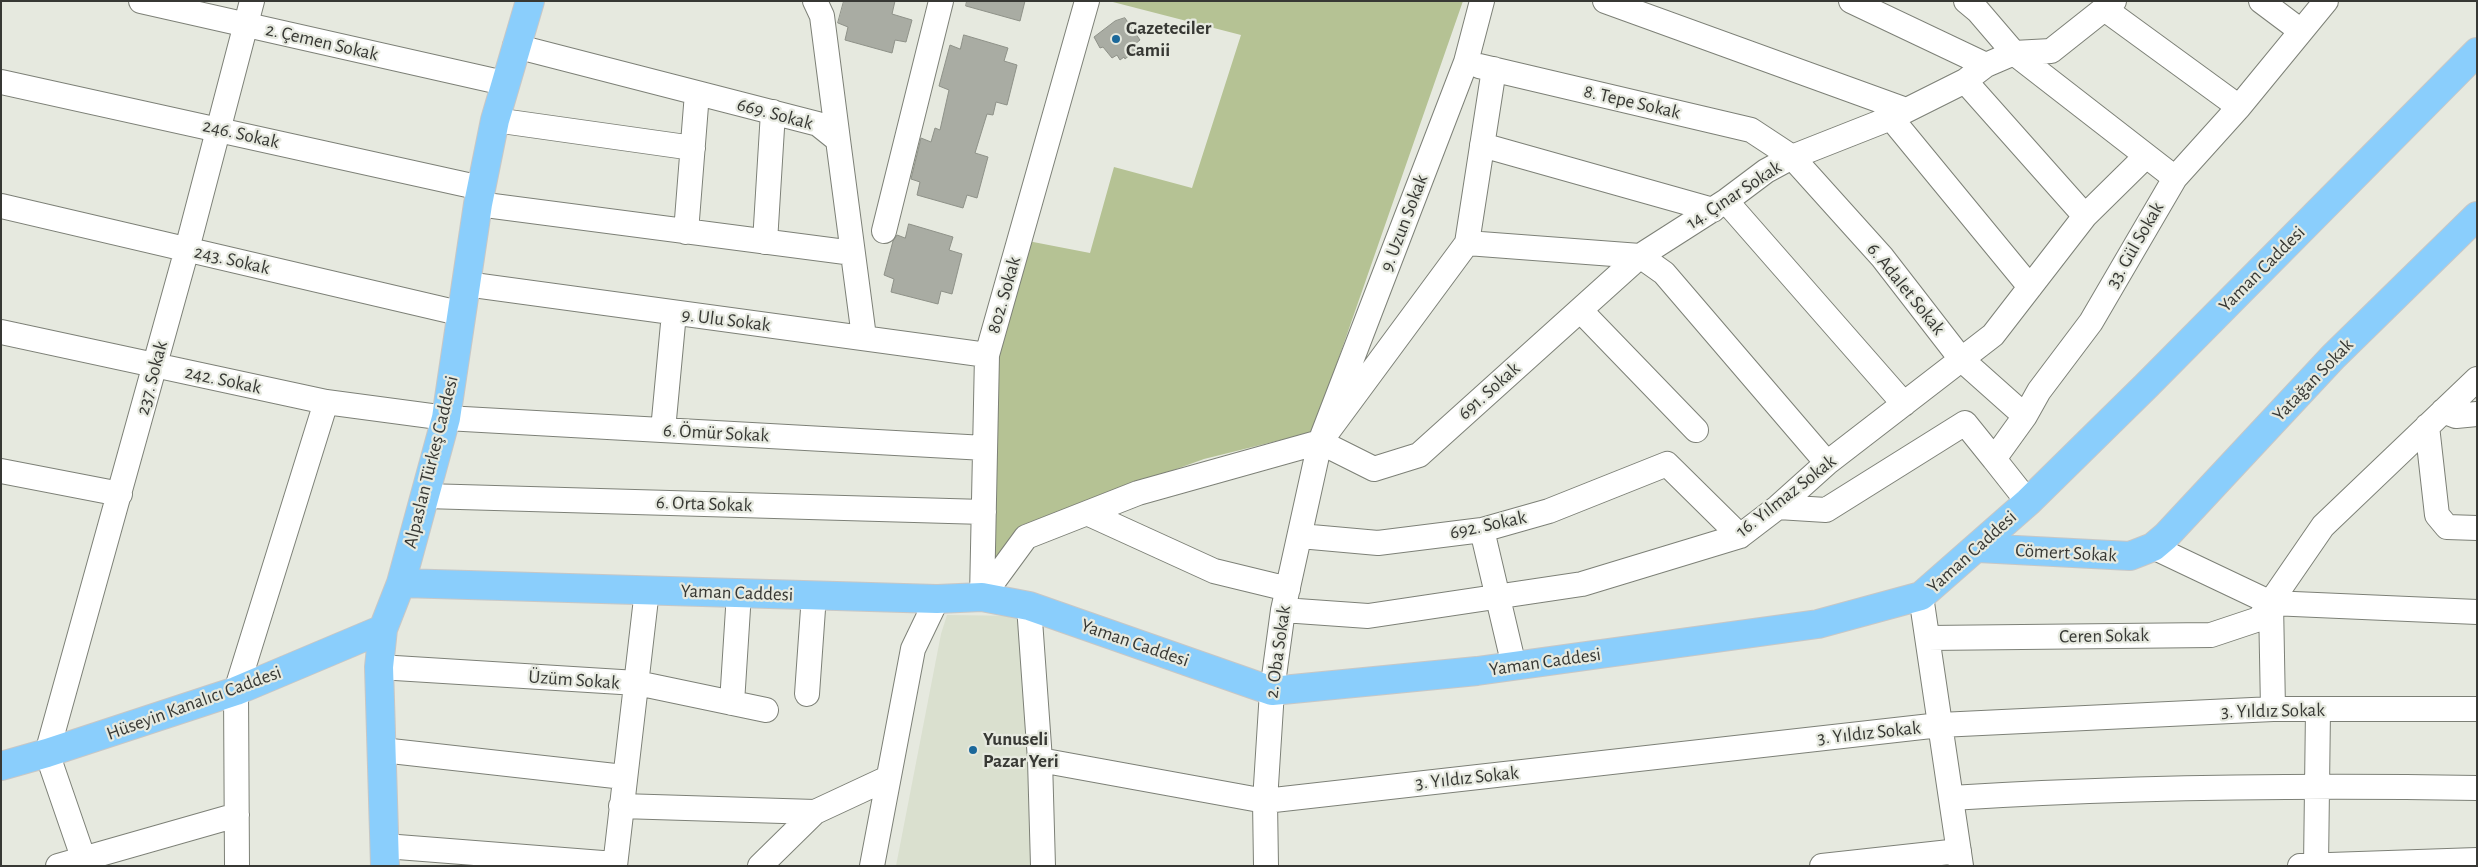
<!DOCTYPE html>
<meta charset="utf-8">
<style>
body{margin:0}
#map{position:relative;width:2478px;height:867px;overflow:hidden;background:#e6e9df;font-family:"Alegreya Sans",sans-serif}
canvas{display:block}
.frame{position:absolute;inset:0;border:2px solid #373834;pointer-events:none}
</style>
<div id="map">
<canvas width="2478" height="867"></canvas>
<div class="frame"></div>
</div>
<script>
const context = document.querySelector('canvas').getContext('2d');
context.lineJoin = 'round';
function paint(path, color) { context.fillStyle = color; context.fill(path, 'evenodd'); }
function stroke(path, color, width, dash) { context.strokeStyle = color; context.lineWidth = width; context.lineCap = dash ? 'butt' : 'round'; context.setLineDash(dash || []); context.stroke(path); }
function label(font, color, halo, rows, align = 'center') {
  context.font = font + ' "Alegreya Sans",sans-serif'; context.lineWidth = 4.5; context.setLineDash([]); context.textBaseline = 'middle'; context.strokeStyle = halo; context.fillStyle = color; for (const [text, x, y, turn = 0] of rows) {
    context.save(); context.translate(x, y); context.rotate((+turn || 0) * Math.PI / 180); context.textAlign = isNaN(turn) ? turn : align; if (halo) context.strokeText(text, 0, 0); context.fillText(text, 0, 0); context.restore();
  }
}
paint(new Path2D(`
 M947,615L1023,616L1033,866H896L941,634Z`), '#dae0cf');
paint(new Path2D(`
 M1109,1H1463L1313,432L1204,459L1022,525L993,560L997,357L1028,241L1090,253L1114,167L1192,188L1241,35Z`), '#b5c294');
const building = new Path2D(`
 M844,1H895L892,14L912,20L906,42L895,40L892,53L845,40L848,27L838,23Z
 M967,1H1025L1020,21L966,6Z
 M1125,18L1140,40L1135,44L1138,48L1125,59L1124,57L1120,60L1117,55L1112,58L1103,47L1100,48L1094,37L1115,21Z
 M964,35L1008,48L1004,61L1017,65L1007,105L996,102L993,115L987,114L975,153L988,157L977,198L967,195L963,208L917,195L920,182L911,179L921,138L931,142L935,128L940,130L949,90L939,86L950,45L960,49Z
 M909,224L953,237L949,250L962,254L952,294L941,291L938,304L891,292L894,279L884,275L893,241L897,235L905,238Z`);
paint(building, '#a9aca3');
stroke(building, '#8e9188', 1);
const minor = new Path2D(`
 M141,1L504,83
 M815,1L822,16L838,140
 M1605,1L1906,110
 M1851,1L1986,65
 M1966,1L1978,11L2014,53L2175,178
 M2261,1L2301,31
 M2106,10L2239,107
 M515,46L818,124L838,140L864,337
 M1479,66L1751,130L1792,157L1882,257L1961,359L2025,416
 M1965,81L2085,216
 M1,82L481,188
 M1891,118L2030,287
 M495,120L693,148
 M1482,145L1713,210
 M1726,201L1904,404
 M478,204L853,253
 M1,206L463,314
 M884,231L941,1
 M686,232L697,93
 M765,242L773,112
 M1467,243L1640,256L1726,201L1766,171L1792,157L1891,118L1965,81L1986,65L2014,53L2051,51L2114,1
 M466,284L987,355
 M1580,310L1696,430
 M1,332L326,402L446,418L985,448
 M2443,411L2456,416L2477,414
 M2427,426L2437,515L2447,527L2477,528
 M663,430L674,313
 M1320,442L1374,469L1419,455L1640,256L1664,273L1827,463
 M1,471L120,494
 M425,496L984,512
 M2028,502L1994,459L2025,416L2039,391L2091,322L2175,178L2239,107L2326,1
 M1778,507L1826,510L1965,423L1994,459
 M1089,514L1214,571L1288,589
 M1482,530L1514,666
 M1300,536L1378,543L1482,530L1549,511L1667,464L1740,536
 M2153,547L2271,603L2477,612
 M1921,596L1961,866
 M982,597L1026,537L1138,493L1320,442L1467,243L1494,69
 M982,597L987,355L1087,1
 M2271,603L2273,709
 M1029,606L1040,760L1043,866
 M1283,610L1368,616L1582,584L1740,536L1778,507L1827,463L1993,335L2085,216L2146,156
 M1928,638L2211,635L2259,619L2323,526L2477,379
 M379,667L637,683L766,710
 M807,694L814,595
 M732,703L739,593
 M382,750L624,777
 M1040,760L1265,801L1940,725L2273,709H2477
 M1951,798C2126,787 2301,785 2477,788
 M621,806L815,812
 M385,846L615,864
 M58,866L237,815
 M86,866L47,753L187,249L252,1
 M237,866L236,691L326,402
 M615,866L647,590
 M760,866L815,812L888,778
 M872,866L913,649L937,599
 M1266,866L1265,801L1272,691L1283,610L1320,442L1466,62L1482,1
 M1822,866L1959,851
 M2300,866L2477,860
 M2316,866L2318,710`);
const major = new Path2D(`
 M1978,548L2130,556L2153,547L2166,536L2333,357L2477,216
 M401,583L937,599L982,597L1029,606L1272,691L1477,671L1818,624L1921,596L2028,502L2146,386L2477,52
 M1,766L47,753L236,691L383,629
 M385,866L379,667L383,629L401,583L446,418L478,204L495,120L530,1`);
stroke(minor, '#7d8077', 26);
stroke(major, '#c7c7c6', 30);
stroke(minor, '#fff', 24);
stroke(major, '#8acefc', 28);
for (const [x, y, r, color] of [
 [1116,39,5,"#1b689a"],
 [973,750,5,"#1b689a"]
]) { const dot = new Path2D(); dot.arc(x, y, r, 0, 2 * Math.PI); context.fillStyle = color; context.fill(dot); stroke(dot, '#e6e9df', 2); }
label('bold 19px', '#373834', '#e6e9df', [
 ["Gazeteciler",1126,28],
 ["Camii",1126,50],
 ["Yunuseli",983,739],
 ["Pazar Yeri",983,761]
], 'left');
label('19px', '#373834', '#e6e9df', [
 ["2. Çemen Sokak",322,42,13],
 ["8. Tepe Sokak",1632,102,13],
 ["669. Sokak",775,114,15],
 ["246. Sokak",241,134,13],
 ["14. Çınar Sokak",1734,195,-33],
 ["9. Uzun Sokak",1404,223,-69],
 ["33. Gül Sokak",2135,245,-60],
 ["243. Sokak",232,260,13],
 ["Yaman Caddesi",2262,269,-45],
 ["6. Adalet Sokak",1906,289,51],
 ["802. Sokak",1004,295,-74],
 ["9. Ulu Sokak",726,320,7],
 ["237. Sokak",152,378,-75],
 ["242. Sokak",223,380,12],
 ["Yatağan Sokak",2313,380,-46],
 ["691. Sokak",1489,391,-42],
 ["6. Ömür Sokak",716,433,3],
 ["Alpaslan Türkeş Caddesi",431,462,-76],
 ["16. Yılmaz Sokak",1786,496,-38],
 ["6. Orta Sokak",704,504,2],
 ["692. Sokak",1488,525,-12],
 ["Yaman Caddesi",1972,552,-42],
 ["Cömert Sokak",2066,553,3],
 ["Yaman Caddesi",737,593,2],
 ["Ceren Sokak",2104,636,-1],
 ["Yaman Caddesi",1135,643,19],
 ["2. Oba Sokak",1278,652,-82],
 ["Yaman Caddesi",1545,662,-8],
 ["Üzüm Sokak",574,680,4],
 ["Hüseyin Kanalıcı Caddesi",194,703,-20],
 ["3. Yıldız Sokak",2273,711,-1],
 ["3. Yıldız Sokak",1869,733,-6],
 ["3. Yıldız Sokak",1467,778,-6]
]);
</script>
